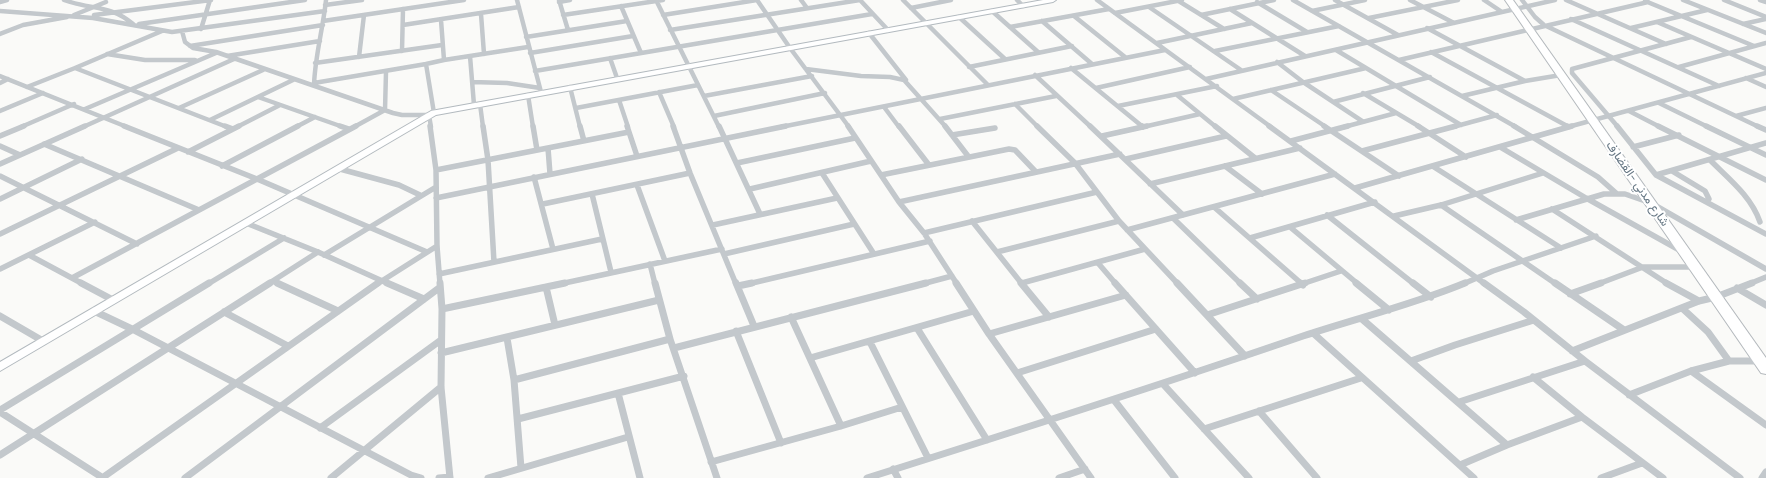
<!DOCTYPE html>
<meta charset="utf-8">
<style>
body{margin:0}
canvas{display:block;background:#fafaf8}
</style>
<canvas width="1766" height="478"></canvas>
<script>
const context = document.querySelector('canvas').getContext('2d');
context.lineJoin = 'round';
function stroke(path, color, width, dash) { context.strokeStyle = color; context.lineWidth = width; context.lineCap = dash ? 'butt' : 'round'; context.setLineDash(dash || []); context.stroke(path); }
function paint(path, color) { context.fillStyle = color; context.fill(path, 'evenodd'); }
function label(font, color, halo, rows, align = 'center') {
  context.font = font + ' "DM Sans",Vazirmatn,sans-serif'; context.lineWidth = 4; context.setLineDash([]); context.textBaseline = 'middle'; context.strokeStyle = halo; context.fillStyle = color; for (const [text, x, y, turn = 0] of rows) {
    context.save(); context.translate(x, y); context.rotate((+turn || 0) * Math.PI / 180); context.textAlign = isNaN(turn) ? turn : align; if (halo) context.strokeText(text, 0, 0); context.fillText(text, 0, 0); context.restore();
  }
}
const secondary = new Path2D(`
 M1043,0H1056L1053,2L436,115L0,371V362L431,111Z`);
const highway = new Path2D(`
 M1505,0H1513L1766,358V374L1761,373Z`);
stroke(secondary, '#b3babf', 2);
stroke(highway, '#b4b9bd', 2);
stroke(new Path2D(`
 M64,0C90,10 110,4 133,24
 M517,0L541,92
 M559,0L568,30
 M656,0L719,127
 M757,0L790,48L849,127
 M801,0L807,8
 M860,0L888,30
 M903,0L988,85
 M1017,0L1023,6
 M1097,0L1271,127
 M1177,0L1224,29
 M1293,0L1516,127
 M1335,0L1398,35
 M1410,0L1454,23
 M1484,0L1502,12
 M1522,0L1535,17L1544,25L1759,127
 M1566,0L1666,44
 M1683,0L1766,33
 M1724,0L1766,17
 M1760,0L1766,2
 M1645,1L1754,46
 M0,2L7,0
 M559,2L570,0
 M1257,2L1307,32
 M325,5L362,0
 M621,6L641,53
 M1149,7L1241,70
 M911,8L951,0
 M1230,9L1305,56
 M0,11L93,18L172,32L325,11
 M992,11L1038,52
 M1312,11L1365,0
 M1115,13L1182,0
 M481,14L484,54
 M74,15L106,2
 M94,15L211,0
 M563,15L663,0
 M663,15L757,0
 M1201,15L1274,0
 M1074,16L1125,57
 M959,17L1005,59
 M1369,18L1458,0
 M1571,19L1719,86
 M441,20L444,60L528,47
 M323,21L464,0
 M1042,21L1092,64
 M1657,22L1766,69
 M139,24L305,0
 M1743,24L1766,19
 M403,25L519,7
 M1010,27L1109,9
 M1427,28L1525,81
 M1631,28L1707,10
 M201,29L210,0
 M670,30L860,0
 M182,31L185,42L193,48L216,52L393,113L402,115H429L431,127
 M869,33L906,80
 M0,34L23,25L67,17
 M526,37L627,21
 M1157,43L1252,23
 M190,46L323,25
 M1336,50L1461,125
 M402,51L403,9
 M1215,51L1339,26
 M1431,52L1569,127
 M530,53L633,36
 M107,54L145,60H195
 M227,56L320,41
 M470,56L474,105
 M359,57L364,15
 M610,58L617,78
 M1399,60L1648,2
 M1277,62L1303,82L1362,121
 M315,63L442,45
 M426,64L444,60
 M969,67L1072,46
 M1679,67L1766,43
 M75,68L162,31
 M1071,68L1143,127
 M806,69L861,76L890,77L904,80L946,127
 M535,71L872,14
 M1035,75L1091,127
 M0,76L127,127
 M1746,78L1766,87
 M1206,79L1555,0
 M472,82L507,83L540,88
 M0,83L8,79
 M314,83L426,64L434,113
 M314,85C315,56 323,29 326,0
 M27,87L75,68L227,127
 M570,87L580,127
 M1096,88L1190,67
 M1271,90L1326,127
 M659,92L674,127
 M1363,93L1420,127
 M528,95L533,127
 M1177,95L1216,127
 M704,96L812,76
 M1462,96L1525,81L1561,75
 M258,97L343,127
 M1233,99L1366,68
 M619,100L628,127
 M1333,102L1430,77
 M1659,103L1708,127
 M480,104L483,127
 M1015,104L1038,127
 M1118,106L1217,86
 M884,107L899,127
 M179,108L263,70
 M576,108L698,85
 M85,109L216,53
 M0,111L43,93
 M1629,111L1660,127
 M714,116L825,93
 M1736,116L1766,108
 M940,119L1056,96
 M210,120L293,80
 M21,127L74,104
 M83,127L234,59
 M237,127L280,105
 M296,127L315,117
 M354,127L385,110L386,72
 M781,127L1165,50
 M1143,127L1200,114
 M1344,127L1396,113
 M1453,127L1497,115
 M1568,127L1766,73
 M1618,127L1572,73V69L1691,37`), '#c3c8cc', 4.5);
stroke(new Path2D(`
 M124,126L257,179L427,252
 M225,126L233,129
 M340,126L349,129
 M430,126L436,170L437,246L440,284
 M483,126L488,160L494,262
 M533,126L537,150
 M580,126L584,141
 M627,126L637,156
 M673,126L690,173L736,284
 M719,126L760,214
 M848,126L899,202L924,233L957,284
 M899,126L929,165
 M945,126L968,156
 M1037,126L1075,163L1119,221L1178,284
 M1090,126L1183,215
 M1142,126L1143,127
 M1215,126L1255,158
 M1269,126L1485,284
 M1324,126L1399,176
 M1418,126L1466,157
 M1514,126L1598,177L1616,193
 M1567,126L1569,127
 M1617,126L1656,175L1766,234
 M1658,126L1766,180
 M1706,126L1766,155
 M1757,126L1766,130
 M952,135L995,128
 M0,136L24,126
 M1102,136L1147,126
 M1291,141L1348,126
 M44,144L199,210
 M0,146L20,155
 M1500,147L1586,198L1681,251
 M1633,147L1679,135
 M548,148L550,174
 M1362,151L1456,126
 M188,152L239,126
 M1126,159L1226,136
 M1710,160C1729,179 1751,196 1760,222
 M737,163L855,138
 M0,164L85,126
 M222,166L298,126
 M1225,166L1262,194
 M1434,167L1561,248
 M340,169L399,185L420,195
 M436,170L629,132
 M1672,171L1705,191L1709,199L1707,202
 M822,173L874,254
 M881,175L1009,149L1015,150L1036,172
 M1656,175L1766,143
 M0,176L137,244
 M534,177L553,249
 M1150,184L1300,148
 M637,185L665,261
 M1355,188L1572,126
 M750,189L871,161
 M592,194L611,272
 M436,198L786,126
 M0,199L82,159
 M899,202L1120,154
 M543,204L690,173
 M1441,205L1556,284
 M1214,207L1302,284
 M1552,209L1668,284
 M1327,215L1414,284
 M1394,216L1441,205L1543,173
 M1173,218L1241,284
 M1516,220L1604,194H1625L1651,203L1766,269
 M972,221L1022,284
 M246,223L318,252L389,284
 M713,225L837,198
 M1290,227L1358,284
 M1127,230L1335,174
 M924,233L1097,192
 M0,234L178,148
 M1250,238L1375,202
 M997,252L1119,221
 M724,254L854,224
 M29,255L83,284
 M324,255L436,187
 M1098,263L1116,284
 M650,264L655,284
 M0,269L95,222
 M439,274L602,239
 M72,278L356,126
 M273,281L279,284
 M1022,283L1145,249
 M208,284L284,238
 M268,284L318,252
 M377,284L437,246
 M560,284L722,249
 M748,284L930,241
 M922,284L952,276
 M1302,284L1341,271
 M1463,284L1493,271L1596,236
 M1598,284L1643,267H1695
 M1749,284L1766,277`), '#c3c8cc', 5.5);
stroke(new Path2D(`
 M81,283L113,300
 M277,283L338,311
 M387,283L424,299
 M440,283L442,309L441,387L450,478
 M655,283L670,339L717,478
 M736,283L754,326
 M956,283L989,334L1091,478
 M1021,283L1049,317
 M1115,283L1195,373
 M1177,283L1245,356
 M1240,283L1257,299
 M1300,283L1303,285
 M1356,283L1389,310
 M1413,283L1431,297
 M1555,283L1624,330
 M1666,283L1699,301
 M738,286L752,283
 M546,287L555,325
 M1737,288L1766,305
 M1570,294L1601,283
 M1682,308L1708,332L1729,361
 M442,309L565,283
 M94,311L132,329L411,475L421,478
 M224,312L288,346
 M1207,315L1305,283
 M0,316L43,341
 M791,317L841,426
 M1362,319L1507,445
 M917,328L987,440
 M736,331L781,443
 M1313,333L1474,478
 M989,334L1126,295
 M507,338L514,380L521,468
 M870,342L928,458
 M674,348L926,283
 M1572,351L1699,301L1716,297L1752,283
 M441,353L659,300
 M810,358L974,311
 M1411,361L1455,345L1534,320
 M1585,361L1740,478
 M1691,371L1766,425
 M1017,373L1156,329
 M1533,377L1582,417L1663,478
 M514,380L670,339
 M1163,384L1249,478
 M618,393L640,478
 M1629,395L1691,371L1729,361H1759
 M1114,400L1175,478
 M1459,402L1585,361L1524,312L1484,283
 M0,410L209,283
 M1259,411L1317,478
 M0,412L103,478
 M518,419L684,376
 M320,428L441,340
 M1204,429L1361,378
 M0,455L270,283
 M711,462L841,426L902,407
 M1460,465L1507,445L1582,417
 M893,469L898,478
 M102,478L378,283
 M185,478L439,288
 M331,478L441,387
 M439,478L450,477
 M488,478L628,437
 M867,478C1013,432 1158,386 1303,336C1357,318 1412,305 1465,283
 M1059,478L1085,469
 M1601,478L1642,463
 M1762,478L1766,472`), '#c3c8cc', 7);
paint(secondary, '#fff');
paint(highway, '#fff');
label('12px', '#657683', '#fff', [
 ["شارع مدني -القضارف",1637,184,55]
]);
</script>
